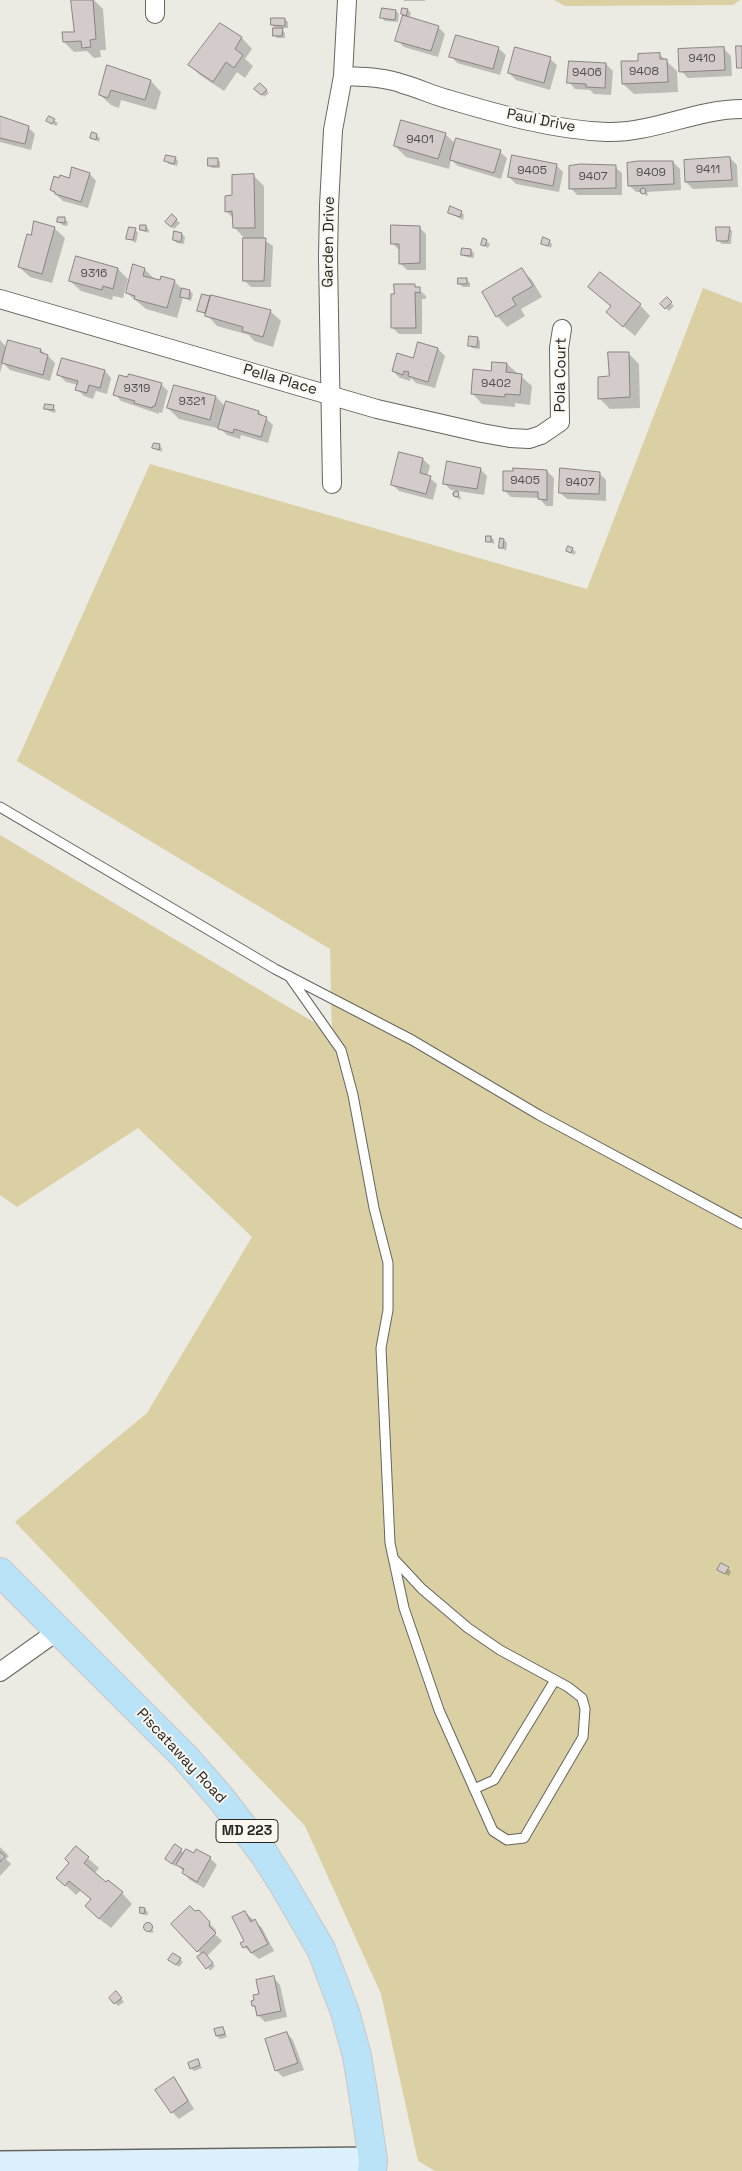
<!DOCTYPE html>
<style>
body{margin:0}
canvas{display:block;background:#ebeae3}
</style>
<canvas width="742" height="2171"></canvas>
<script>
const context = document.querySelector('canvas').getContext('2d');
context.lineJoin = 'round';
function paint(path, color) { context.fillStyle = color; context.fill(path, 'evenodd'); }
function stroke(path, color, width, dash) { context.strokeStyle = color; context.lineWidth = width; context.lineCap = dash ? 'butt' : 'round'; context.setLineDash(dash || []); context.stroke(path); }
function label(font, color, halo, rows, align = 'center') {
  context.font = font + ' "Space Grotesk",sans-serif'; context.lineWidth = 4; context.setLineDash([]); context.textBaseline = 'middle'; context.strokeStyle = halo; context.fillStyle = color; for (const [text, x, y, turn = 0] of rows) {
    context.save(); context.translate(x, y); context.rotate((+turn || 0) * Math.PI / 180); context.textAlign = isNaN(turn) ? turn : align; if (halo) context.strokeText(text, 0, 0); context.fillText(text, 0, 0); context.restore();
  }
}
paint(new Path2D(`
 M554,0H740L733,5L565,6Z
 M703,288L742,303V2171H435L418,2161L381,1994L305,1826L15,1522L147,1413L252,1237L138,1128L17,1207L0,1195V835L332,1033L330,949L17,761L150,464L587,589Z`), '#dbd0a4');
paint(new Path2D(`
 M72,0H94L103,9L106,50H100L101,57L94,58L87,51L74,52L64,42L75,33Z
 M403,0H425V1H404Z
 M408,10L411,13L409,18L438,27L445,34L438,57L404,47L397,40L404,16L402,14Z
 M396,11L399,14L398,22L385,21L382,18Z
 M285,19L288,22V28H280L285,33V38H277L274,35L277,30L272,25Z
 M221,24L242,38L252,49L245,59L253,66L245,78L237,72L224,91L200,75L190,65Z
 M456,36L499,49L506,55L500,75L457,63L451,56Z
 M724,49L731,56L732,76L688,78L681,71Z
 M659,54L677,71L678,92L634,94L623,84Z
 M550,59L557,65L550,90L516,80L509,73Z
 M606,64L613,71L611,95L594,94L590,90L575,89L569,82Z
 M108,67L151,81L161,92L156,110L121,100L119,108L111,105L100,95Z
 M260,85L269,93L264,97L256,89Z
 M0,117L28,127L35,134L31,150L0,142Z
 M49,117L58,123L56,126L48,121Z
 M93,134L100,138L99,142L92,138Z
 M445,134L456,144L500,152L507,158L501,179L458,166L451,160L449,169L406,157L395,146Z
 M175,158L178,161L177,166L169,164L166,161Z
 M730,158L737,165L738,187L693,189L686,182Z
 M217,159L220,162V168H212L209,165Z
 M673,162L680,169L681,190L647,192L648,195L646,196L643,192H636L629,185Z
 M556,165L563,172L559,192L516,184L509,177Z
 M615,167L622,173V195H577L571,188Z
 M90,174L96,181L88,208L63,201L51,190L70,179Z
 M254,176L264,186V240L273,246L271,287H251L244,280L246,240L234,227V219L226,211L234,197Z
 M461,212L464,215L463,220L449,213Z
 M172,216L180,223L174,229L166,222Z
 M65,219L68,222L67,226L62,225L59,222Z
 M146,226L149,230V233L141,230Z
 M419,227L426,234V270H407L400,263L399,250L393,244Z
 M54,228L65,238L52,283L30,277L19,267L31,236Z
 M729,228L732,231L731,244H722L719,241Z
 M135,229L138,233L136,243L127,238Z
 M182,234L185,237L184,244L177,243L174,240Z
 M486,241L490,244L488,248L482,245Z
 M549,241L552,244L551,248L542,243Z
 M471,250L474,253V258L466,257L462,254Z
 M118,269L128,279L123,298L113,296L112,300L81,291L70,281Z
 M144,269L155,279L161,282L174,281L182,289L190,291L193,294L191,301L183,297L177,318L146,309L127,293Z
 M522,270L532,280L542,297L521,309L525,316L507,327L497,316Z
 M467,280L470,283V287H463L459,284Z
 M415,286L426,296V299H422V334H399L392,327Z
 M590,287L640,305L650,316L635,336L607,312L611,307Z
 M210,297L270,311L281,321L273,347L254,341L249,335L217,326L207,315L199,310Z
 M667,299L674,306L669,311L662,304Z
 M477,338L480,341V349L472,348L469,345Z
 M0,340L7,348L41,350L48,356L55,363L50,381L10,370L3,363L0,373Z
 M418,343L438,349L445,356L435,388L416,383L411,378L410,381L400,378L393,371L413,360Z
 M628,353L639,364L640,408L610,409L600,399L610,378Z
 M507,364L532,386L530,405L515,403V407L482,404L472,393L492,372Z
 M105,371L111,378L107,394L96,391L93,399L84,396L77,389L78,385L66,382L59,375Z
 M161,384L168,391L162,413L159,412V414L121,401L115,394Z
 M175,386L216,397L226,407L227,403L259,412L273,425L268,443L241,435L240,439L227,435L221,429L179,419L168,408Z
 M53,407L56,410L55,413L49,411L46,408Z
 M159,445L162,448V452L154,448Z
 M423,459L430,466L427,476L437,484L433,500L399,491L392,484Z
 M480,469L487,476L484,495L451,490L444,483Z
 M547,471L554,478L553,506H546L539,498L511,497L504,490Z
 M599,473L606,480V501L567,499L560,493Z
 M455,493L461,497L460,500L454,495Z
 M491,537L494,540V544L487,541Z
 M504,540L507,543L506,551L500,547Z
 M572,549L576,552L574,555L567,551Z
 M728,1568L731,1572L729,1576L718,1570Z
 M0,1847L9,1856L6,1859L11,1864L0,1876Z
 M76,1848L99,1868L94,1874L122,1893L132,1904L111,1928L97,1917L92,1900L81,1890L76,1895L58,1878L71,1863Z
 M181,1850L184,1853L210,1858L217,1865L204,1888L190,1880L177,1864L175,1866L169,1862Z
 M145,1909L148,1912L147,1916L141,1913Z
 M194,1912H198L216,1930L215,1934L222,1941L207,1956L215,1966L210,1971L202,1955L172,1924Z
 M245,1912L262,1928L274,1951L259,1959L244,1947L246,1941Z
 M149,1924L154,1932L150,1933L145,1926Z
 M180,1959L183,1962L179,1967L170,1960Z
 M274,1978L280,1985L287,2017L265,2022L258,2015L257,2009L253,2006Z
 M119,1996L124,2002L118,2006L111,1998Z
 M223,2028L227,2037L220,2039L217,2036Z
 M286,2033L293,2040L304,2070L283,2077L276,2070Z
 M198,2061L202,2068L194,2071L191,2068Z
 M173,2079L180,2086L194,2109L179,2119L172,2112Z`), '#0003');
const building = new Path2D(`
 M71,0H93L96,39L90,40L91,47L82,48L81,41L63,42L62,32H74Z
 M382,8L396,10L395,20L380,18Z
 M402,8L408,9L406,16L401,14Z
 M403,15L439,26L431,51L395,41Z
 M271,18H285V26L271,25Z
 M220,23L242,37L235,49L243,55L234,68L226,62L213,82L188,65Z
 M273,28H283L282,36H273Z
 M456,35L499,47L493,69L449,57Z
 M736,46H742V68H737Z
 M515,47L551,57L544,83L508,73Z
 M724,47L725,70L679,72L678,49Z
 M660,53V59H667L668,82L622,84L621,61H638V54Z
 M569,61L606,63L605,88L586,87V84L567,83Z
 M107,65L151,80L145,100L111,90L108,98L99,95Z
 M260,83L267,90L261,95L254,89Z
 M0,116L29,126L25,144L0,138Z
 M49,116L55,119L52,124L46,121Z
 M401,120L446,133L438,159L394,146Z
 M92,132L97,134L96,140L90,138Z
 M456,138L501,150L494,173L450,160Z
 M166,155L176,157L174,164L164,161Z
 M512,155L557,164L553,186L508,177Z
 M730,157L732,180L685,182L684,160Z
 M208,158H218V166H208Z
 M638,161H673L674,184L628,186L627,163Z
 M581,164L616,165V188L569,189V166Z
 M72,167L90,173L81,202L55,194V192L50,190L54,176L59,178L60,175L69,178Z
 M254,174L255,228H233L232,211L225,212V196L232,195V175Z
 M640 191a3 3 0 1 1 6 0a3 3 0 1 1-6 0Z
 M450,206L462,211L460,217L448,213Z
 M172,214L177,219L171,227L165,222Z
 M58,217H65V223L57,222Z
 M34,221L55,227L42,274L18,267L27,234L31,235Z
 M140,225H146V231L140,230Z
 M391,225L420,226V263L399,264V244H391Z
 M129,227L136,228L133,240L126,239Z
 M716,227H730L728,241H717Z
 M174,231L182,233L181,242L173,240Z
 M543,237L550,240L548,246L541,244Z
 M243,238H266L264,281H243Z
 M483,238L487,240L485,246L481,245Z
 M462,248L471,249V256L461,255Z
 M76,256L118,268L113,289L103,286L102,290L69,281Z
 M133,264L145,268L143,276L160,280L161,276L175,280L167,308L134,299L135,296L126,293Z
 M522,268L533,286L512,298L516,305L496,317L482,292Z
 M600,272L641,304L623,327L606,312L611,306L588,287Z
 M458,278H467V284H458Z
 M394,284H415V287H420V293L415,292L416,328H391V294H394Z
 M182,288L190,290L189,299L180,297Z
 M202,294L210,296L205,313L197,311Z
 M211,295L271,310L263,337L242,331L243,327L205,316Z
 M667,297L672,302L665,309L660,304Z
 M469,336L478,337L477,347L468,346Z
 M8,340L41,349L40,352L48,355L43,375L2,363Z
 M418,342L438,348L428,382L408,376L409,372L404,371L403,375L392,371L397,353L413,358Z
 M608,352H629L630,397L598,399V377L609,376Z
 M62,358L105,370L100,388L89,385L87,393L75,390L78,381L57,375Z
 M492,362L507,363L506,372L522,374L520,395L505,394V397L471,394L473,369L491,371Z
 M129,374L162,383L155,406H153L152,408L134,403L135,401L113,395L119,375L127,377Z
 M174,385L216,396L210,420L167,408Z
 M226,401L259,411L258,414L267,417L261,437L234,429L233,433L218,429Z
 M45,404L54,405L53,410L44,409Z
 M154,443L160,444L159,450L152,448Z
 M399,452L423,458L420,473L431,476L426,494L391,485Z
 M447,461L481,468L477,489L443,484Z
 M513,468L547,470V500L538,499V492L503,491V471H513Z
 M560,468L600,472L599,494L559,493Z
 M453 494a3 3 0 1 1 6 0a3 3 0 1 1-6 0Z
 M486,536H491V542H486Z
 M500,538L504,539L503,548H499Z
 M568,546L573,548L571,553L566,551Z
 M721,1563L729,1567L725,1574L717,1570Z
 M175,1844L182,1849L172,1864L165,1859Z
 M76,1846L89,1857L84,1863L106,1882L108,1880L123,1892L99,1919L85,1906L91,1899L69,1881L65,1886L56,1878L69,1863L65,1859Z
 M186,1849L194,1853L196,1849L211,1857L197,1882L182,1873L184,1869L176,1865Z
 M0,1852L5,1856L0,1862Z
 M190,1906L195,1911L199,1910L210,1922L209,1926L216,1933L197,1952L171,1924Z
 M140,1907L145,1908L144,1914L140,1913Z
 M245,1911L251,1922L255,1919L268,1944L251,1953L247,1946L243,1948L240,1943L244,1941L232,1917Z
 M143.5 1927a4.5 4.5 0 1 1 9 0a4.5 4.5 0 1 1-9 0Z
 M204,1952L213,1963L206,1969L197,1957Z
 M173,1953L181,1958L176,1965L168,1960Z
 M274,1976L281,2011L257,2016L255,2006H252L251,2001L254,2000L253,1995L259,1994L256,1980Z
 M116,1991L122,1998L114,2004L109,1998Z
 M223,2027L225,2034L216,2036L214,2029Z
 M287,2032L298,2063L275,2071L265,2039Z
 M198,2059L200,2065L190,2069L188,2063Z
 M174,2077L188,2101L171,2113L155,2090Z`);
paint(building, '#d4cccb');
stroke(building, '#8b8383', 1);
const lane = new Path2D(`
 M0,807L275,969L412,1040L539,1115L742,1224
 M289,976L341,1050L353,1095L374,1208L388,1263V1310L381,1348L390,1543L404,1608L439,1710L493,1831L507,1840L524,1838L583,1737L585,1709L582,1698L568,1687L500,1650L468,1628L422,1589L394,1559
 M474,1789L494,1780L555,1680`);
const street = new Path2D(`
 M155,0V14
 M343,76C363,77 384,77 403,84C418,88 432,95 447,99C498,114 553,130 607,132C654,133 696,109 742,109
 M0,299L377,409L482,433L510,438L529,439L541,435L560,422L559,348L562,329
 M332,484L328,257L329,206L333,130L343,76L347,0
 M0,1672L59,1630`);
const secondary = new Path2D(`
 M0,2164L373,2160`);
const primary = new Path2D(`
 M0,1572L185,1757L220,1797L264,1854L283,1884L321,1949L345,2012L357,2056L364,2099L373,2160L372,2171`);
stroke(lane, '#66655f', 11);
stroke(street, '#66655f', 20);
stroke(secondary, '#66655f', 28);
stroke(primary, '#c7c7c6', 30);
stroke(lane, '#fff', 9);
stroke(street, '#fff', 18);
stroke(secondary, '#ddf1fc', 25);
stroke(primary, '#bbe3f8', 28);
label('12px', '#52504d', null, [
 ["9410",702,59],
 ["9408",644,72],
 ["9406",587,73],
 ["9401",420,140],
 ["9411",708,170],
 ["9405",532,171],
 ["9409",651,173],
 ["9407",593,177],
 ["9316",94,274],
 ["9402",496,384],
 ["9319",137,389],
 ["9321",192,402],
 ["9405",525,481],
 ["9407",580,483]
]);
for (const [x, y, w] of [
 [247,1831,62]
]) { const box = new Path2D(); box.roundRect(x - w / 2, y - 11.5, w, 23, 4); context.fillStyle = '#f9f7f0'; context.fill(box); stroke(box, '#262623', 1); }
label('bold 14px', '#262623', null, [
 ["MD 223",247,1831]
]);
label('15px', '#262623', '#f9f7f0', [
 ["Paul Drive",541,121,11],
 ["Garden Drive",329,242,-89],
 ["Pola Court",561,375,-89],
 ["Pella Place",280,380,16],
 ["Piscataway Road",181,1756,47]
]);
</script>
